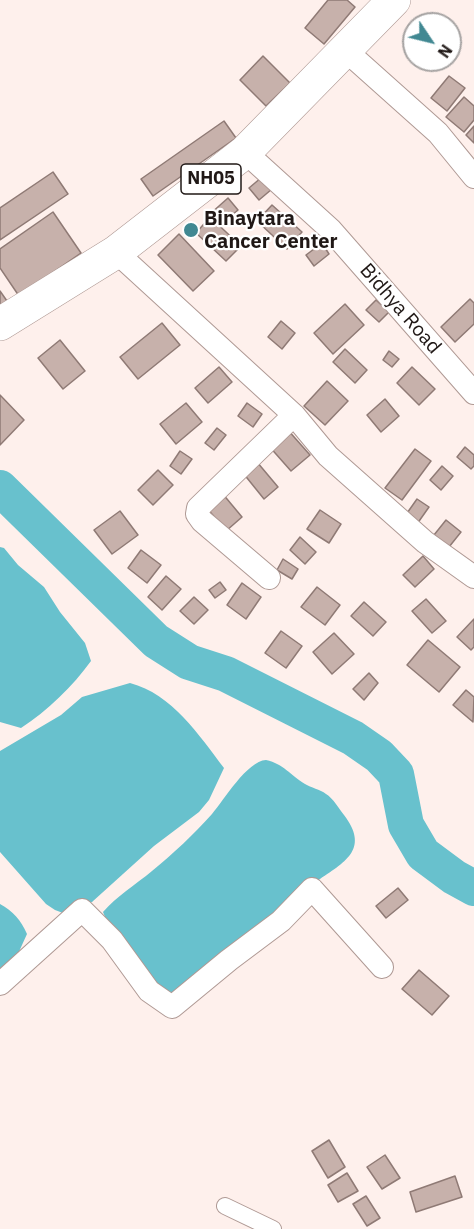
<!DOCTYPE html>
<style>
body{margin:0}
#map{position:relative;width:474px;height:1229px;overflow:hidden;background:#fef0ec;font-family:"IBM Plex Sans",sans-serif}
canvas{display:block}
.north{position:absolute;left:402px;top:12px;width:60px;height:60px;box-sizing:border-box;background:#fff;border:2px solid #a6a3a2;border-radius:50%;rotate:125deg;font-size:16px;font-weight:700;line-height:24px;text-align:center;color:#201816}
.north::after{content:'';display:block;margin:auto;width:21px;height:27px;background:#418892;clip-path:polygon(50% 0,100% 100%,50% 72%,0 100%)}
</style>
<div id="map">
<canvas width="474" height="1229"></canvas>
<div class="north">N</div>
</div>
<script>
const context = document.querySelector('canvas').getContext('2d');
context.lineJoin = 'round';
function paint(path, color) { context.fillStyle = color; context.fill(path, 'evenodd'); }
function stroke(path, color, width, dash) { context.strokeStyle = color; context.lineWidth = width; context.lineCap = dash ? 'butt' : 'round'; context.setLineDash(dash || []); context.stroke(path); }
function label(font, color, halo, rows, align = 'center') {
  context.font = font + ' "IBM Plex Sans",sans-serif'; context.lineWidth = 4.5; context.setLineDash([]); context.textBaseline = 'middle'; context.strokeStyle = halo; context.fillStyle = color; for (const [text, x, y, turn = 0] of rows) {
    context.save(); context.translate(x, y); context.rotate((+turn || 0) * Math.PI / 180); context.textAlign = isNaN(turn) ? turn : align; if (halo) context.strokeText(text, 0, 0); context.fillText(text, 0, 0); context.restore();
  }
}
paint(new Path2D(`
 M0,547L4,548L18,565L44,587L60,612L85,643L91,661C73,686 47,711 21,728L0,722Z
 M130,683C172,694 199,735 224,768L209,800L199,812L154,846L92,902L63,913L55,910L46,904L0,852V751L61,715L82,697Z
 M266,760C284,764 290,775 305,784C311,788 320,789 326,794C333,798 339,809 344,815C369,848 347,861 320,879L177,995L166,996L108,924L103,912C117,896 135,885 152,871C174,853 193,835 212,814C224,800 247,761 266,760Z
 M0,904C13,911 21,920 27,934L17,956L0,975Z`), '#68c1cd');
stroke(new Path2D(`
 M0,488L156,641L189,662L226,674L353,738L379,756L396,774L406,825L423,854L454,877L474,888`), '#68c1cd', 36);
const building = new Path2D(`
 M328,0H347L355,7L324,44L305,28Z
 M263,56L290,83L266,106L240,80Z
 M449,76L465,88L447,111L431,98Z
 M464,97L474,106V120L464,132L446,117Z
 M224,121L236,138L153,196L141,179Z
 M474,126V143L466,135Z
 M53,172L68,194L0,240V208Z
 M262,177L272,189L259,200L249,188Z
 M228,198L238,210L219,226L210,214Z
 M272,205L302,232L287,249L257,221Z
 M53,212L81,253L19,296L0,268V249Z
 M210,217L241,246L226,261L196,233Z
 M179,234L214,271L193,291L158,255Z
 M322,243L329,254L314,266L306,255Z
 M0,291L7,301L0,306Z
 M470,299L474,303V324L455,342L441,327Z
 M376,300L389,312L379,322L366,310Z
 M345,304L364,325L333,354L314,333Z
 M281,321L295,333L282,349L268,337Z
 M162,323L180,345L138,379L120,357Z
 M60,340L85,371L63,389L38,358Z
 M345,349L367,370L355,383L333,362Z
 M389,351L399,359L392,367L383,360Z
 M219,367L232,382L208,403L195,388Z
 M412,367L435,389L419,405L397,383Z
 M327,381L348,401L325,425L304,406Z
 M0,395L24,420L0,445Z
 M385,399L399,416L381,432L367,415Z
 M186,403L202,422L176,444L160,424Z
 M247,403L262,414L253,427L238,416Z
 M217,428L226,435L214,450L205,443Z
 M287,429L310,455L291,471L268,445Z
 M465,447L474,455V466L471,469L457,457Z
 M415,449L431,461L402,500L385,488Z
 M180,451L192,459L181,474L170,466Z
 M257,462L278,487L264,499L243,473Z
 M442,466L453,476L441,490L430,480Z
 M158,470L173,485L153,505L138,490Z
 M222,493L242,517L226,531L206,507Z
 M417,499L429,507L417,524L405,516Z
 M320,510L341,524L329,543L307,529Z
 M120,511L138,535L112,554L94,530Z
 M446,520L461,532L449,547L434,535Z
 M300,537L316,552L305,564L290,550Z
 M141,550L161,565L147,583L128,568Z
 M423,556L434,569L415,587L403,575Z
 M283,559L298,569L292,579L277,570Z
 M166,576L181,589L162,610L148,597Z
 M220,582L226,590L215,598L209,590Z
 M242,583L261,597L246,619L227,605Z
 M317,587L340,605L325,625L301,607Z
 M194,597L208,610L194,624L180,611Z
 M426,599L446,621L432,633L412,611Z
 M364,602L386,622L373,636L351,616Z
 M474,619V647L471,650L457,637Z
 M281,631L302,646L286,668L265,653Z
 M334,633L354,654L332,674L313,652Z
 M428,640L460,667L439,692L407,665Z
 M369,673L378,683L364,700L353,689Z
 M466,690L474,697L473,722L453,705Z
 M398,888L408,900L386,918L376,906Z
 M419,970L449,996L432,1015L402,989Z
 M329,1140L345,1167L328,1178L312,1151Z
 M385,1155L400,1178L382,1189L367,1167Z
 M347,1173L358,1191L338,1202L328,1185Z
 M455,1176L462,1197L416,1212L410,1192Z
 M366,1196L380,1218L367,1226L353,1204Z`);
paint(building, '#c7b1ab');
stroke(building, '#8f7a75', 1.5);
const pedestrian = new Path2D(`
 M225,1206L273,1229`);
const minor = new Path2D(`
 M344,49L438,133L474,177
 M245,152L331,230L474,393
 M116,252L294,415L328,456L425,542L474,577
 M269,578L202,521L197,514L198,508L294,415
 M0,984L82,910L112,940L149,991L172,1007L229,960L281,921L312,889L382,967`);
const primary = new Path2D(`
 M0,324L116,252L245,152L394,0`);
stroke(pedestrian, '#af9994', 18);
stroke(minor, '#af9994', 24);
stroke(primary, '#af9994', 34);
stroke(pedestrian, '#fff', 16);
stroke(minor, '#fff', 22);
stroke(primary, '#fff', 33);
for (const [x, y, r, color] of [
 [191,230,8,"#418892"]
]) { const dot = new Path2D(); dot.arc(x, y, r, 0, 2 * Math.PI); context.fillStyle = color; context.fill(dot); stroke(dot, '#fff', 2); }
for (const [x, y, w] of [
 [211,179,60]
]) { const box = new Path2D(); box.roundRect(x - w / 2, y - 15, w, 30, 4.5); context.fillStyle = '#fff'; context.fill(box); stroke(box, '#201816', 1.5); }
label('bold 18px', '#201816', null, [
 ["NH05",211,179]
]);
label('bold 20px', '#201816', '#fff', [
 ["Binaytara",204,219],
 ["Cancer Center",204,242]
], 'left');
label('20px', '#201816', '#fff', [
 ["Bidhya Road",400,309,49]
]);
</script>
